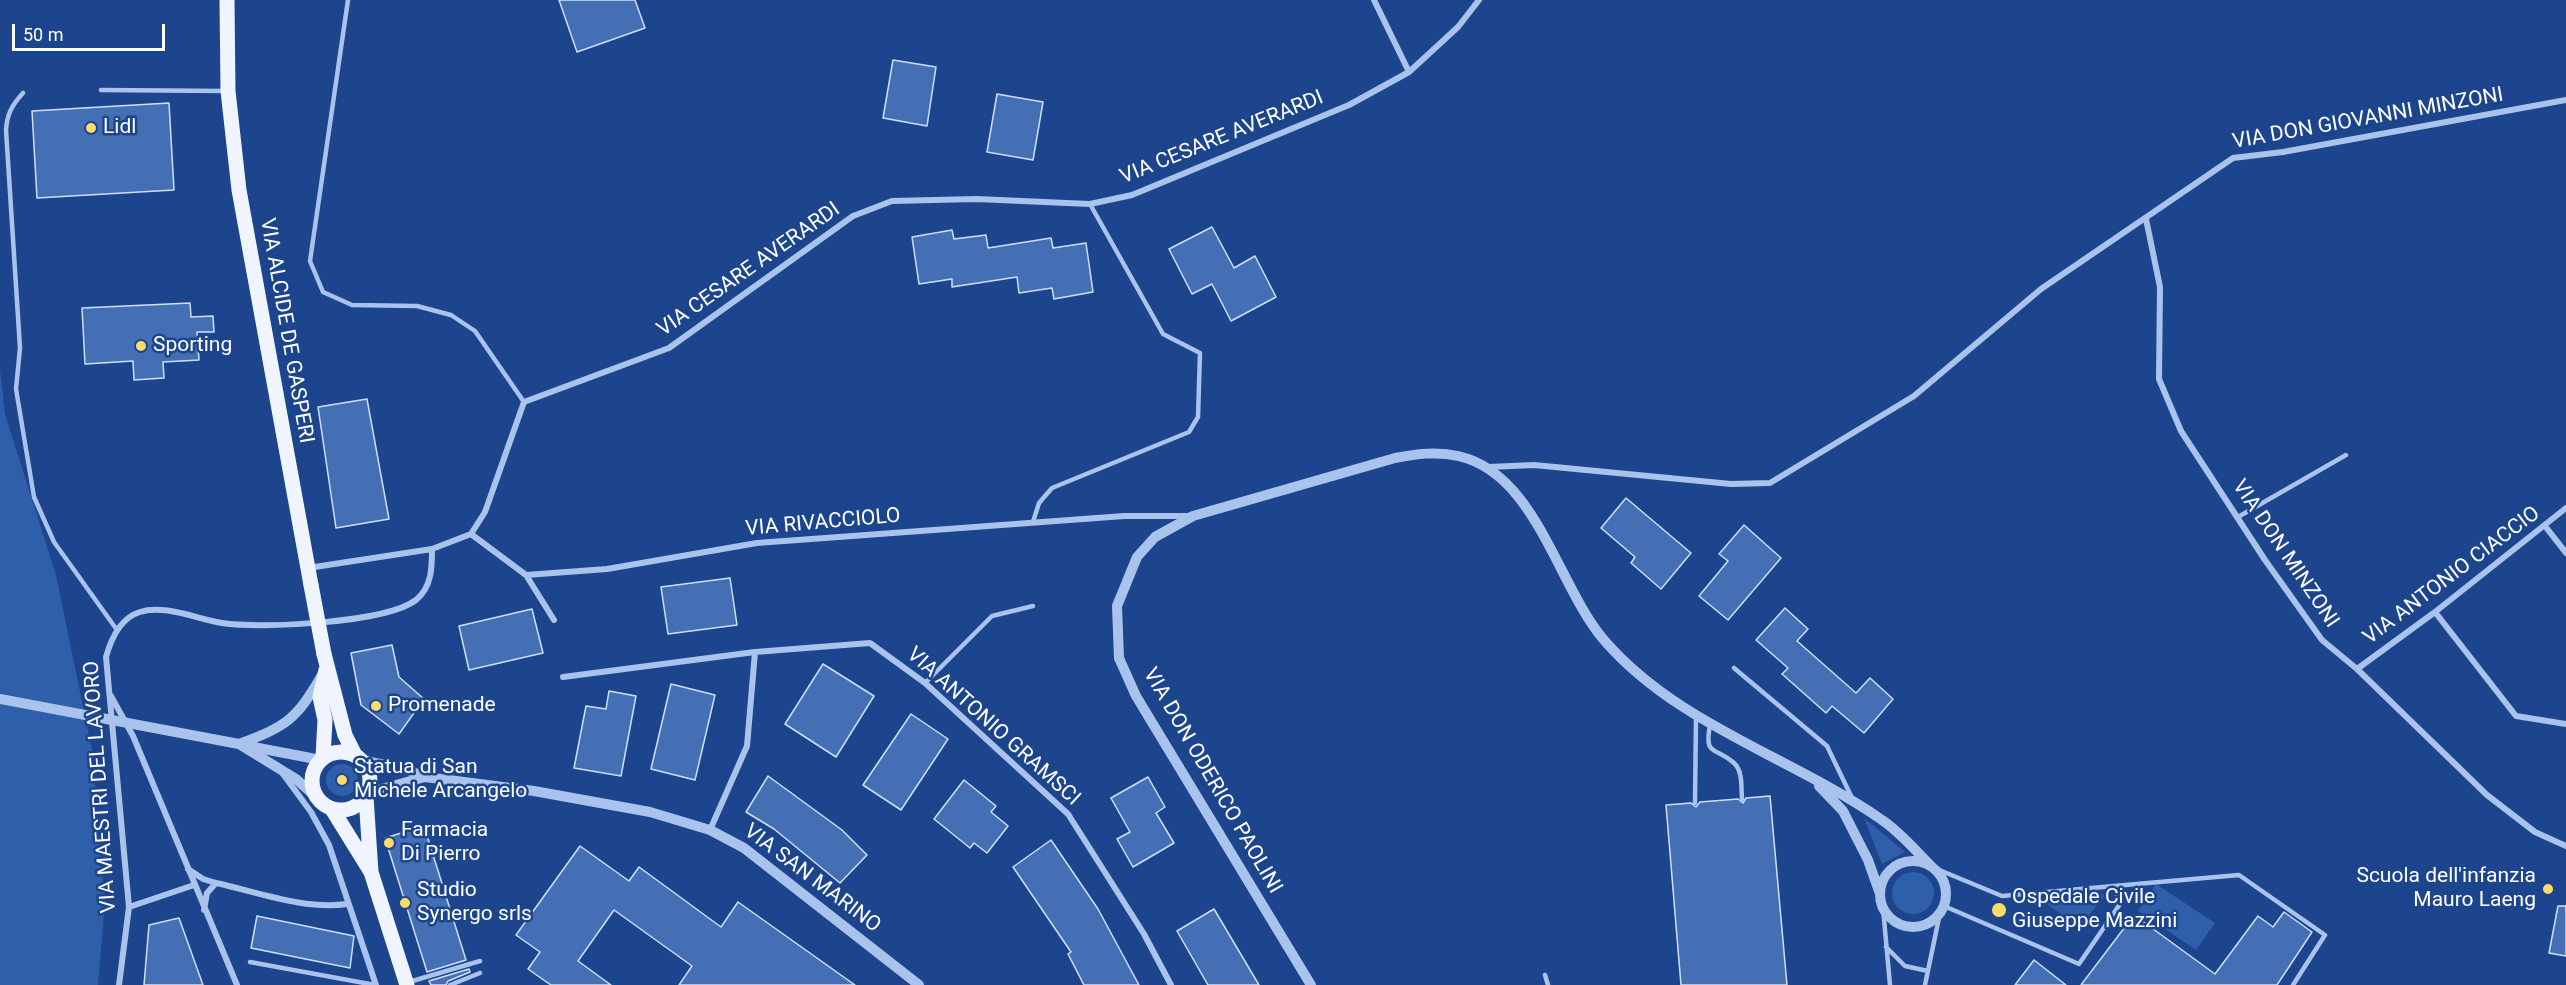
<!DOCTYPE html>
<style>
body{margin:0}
#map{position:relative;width:2566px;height:985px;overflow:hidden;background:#1c458d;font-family:Roboto,sans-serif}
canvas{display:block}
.scale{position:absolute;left:12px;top:24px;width:153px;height:27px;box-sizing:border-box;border:3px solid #fff;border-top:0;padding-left:8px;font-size:18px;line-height:21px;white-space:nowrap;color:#fff;-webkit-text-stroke:4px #1c458d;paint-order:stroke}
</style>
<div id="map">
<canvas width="2566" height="985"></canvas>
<div class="scale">50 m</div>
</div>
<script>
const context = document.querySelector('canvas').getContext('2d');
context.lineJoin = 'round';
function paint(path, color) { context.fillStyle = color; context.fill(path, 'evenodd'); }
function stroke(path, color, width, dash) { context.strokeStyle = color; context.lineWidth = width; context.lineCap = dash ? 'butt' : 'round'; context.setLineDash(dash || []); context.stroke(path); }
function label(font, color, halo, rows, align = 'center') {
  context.font = font + ' Roboto,sans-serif'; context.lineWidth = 5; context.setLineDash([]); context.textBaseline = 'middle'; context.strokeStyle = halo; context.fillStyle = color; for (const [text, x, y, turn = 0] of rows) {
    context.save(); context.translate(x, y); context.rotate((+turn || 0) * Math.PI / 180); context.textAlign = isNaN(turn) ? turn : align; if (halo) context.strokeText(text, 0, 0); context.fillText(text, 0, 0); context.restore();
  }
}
paint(new Path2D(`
 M0,370L5,414L56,575L92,750L105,902L98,985H0Z
 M326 780a16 16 0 1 1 32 0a16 16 0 1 1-32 0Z
 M1864,818L1905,852L1882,864Z
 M1892 893a21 21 0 1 1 42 0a21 21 0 1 1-42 0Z
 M2156,884L2215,923L2196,950L2138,911Z
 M2106,894L2080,927L2044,902Z`), '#2f5eaa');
const building = new Path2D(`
 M559,0H635L645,28L577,52Z
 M893,60L936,67L927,126L883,118Z
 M997,94L1043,102L1033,160L987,152Z
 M169,103L174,190L37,198L32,111Z
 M1212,227L1234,268L1255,256L1276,297L1231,321L1212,284L1192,294L1169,249Z
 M952,230L954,239L986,235L988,248L1051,238L1053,248L1086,243L1093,292L1054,299L1052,288L1019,293L1017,277L952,287V279L919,284L912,237Z
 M190,303L191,317L213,316L214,332H197L199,360L163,362L164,378L134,380L133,361L85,364L82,308Z
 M367,399L389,519L336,528L318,407Z
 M1626,498L1691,553L1661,589L1631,563L1635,557L1601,528Z
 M1744,525L1781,558L1728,620L1699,596L1728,561L1719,554Z
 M730,578L737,625L668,634L661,587Z
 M1785,608L1808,629L1797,641L1856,693L1870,678L1893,699L1864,733L1832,706L1826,713L1782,674L1788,668L1756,640Z
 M532,609L543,653L469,670L459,626Z
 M392,645L399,677L424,699L399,734L361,705L351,653Z
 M823,664L874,696L836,757L785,724Z
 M671,684L715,695L695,780L651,769Z
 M609,691L636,696L621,776L574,768L586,706L606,709Z
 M911,714L948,739L901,810L863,785Z
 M768,776L842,830L867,855L840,883L774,829L746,812Z
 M1148,777L1165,807L1156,813L1174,843L1133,867L1117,839L1130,832L1111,798Z
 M964,780L996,806L991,812L1008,826L987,853L974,843L970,848L934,819Z
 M1770,796L1787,985H1681L1666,805L1691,803L1696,807L1700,802L1738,799L1743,803L1746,798Z
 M424,826L466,960L427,972L385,838Z
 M1051,840L1098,909L1139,985H1084L1068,954L1071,952L1013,867Z
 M580,846L629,881L639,867L721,927L738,902L855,985H679L692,966L614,910L578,961L611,985H551L528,969L540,952L516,935Z
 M2558,906H2566V956L2549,953Z
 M1214,909L1259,985H1208L1177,931Z
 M2284,912L2312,932L2277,985H2081L2134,915L2215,974L2258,916L2273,927Z
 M257,916L354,936L350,968L251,948Z
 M179,918L203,985H144L149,925Z
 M2034,960L2066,985H2015Z
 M469,969L470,972L448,981L446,985H431L429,981Z`);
paint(building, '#446fb5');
stroke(building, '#cfdff9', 1.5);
stroke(new Path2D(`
 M348,0L310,261L323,292L352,305L417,306L451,315L475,331L524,402
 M101,90L225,91
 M23,93C12,105 7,114 6,130L20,348L16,389L34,497L54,542L117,630
 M2238,517L2346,455
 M1033,522L1039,503L1052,488L1189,432L1198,417L1200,353L1163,334L1090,204
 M1734,668L1827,746L1852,798
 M925,683L992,616L1033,606
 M1710,725C1704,757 1715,746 1734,763C1743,771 1741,787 1742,799
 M1695,803L1696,716
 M1932,867L2002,896L2114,886L2120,904L2079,964L1944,906
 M2114,886L2239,875L2325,935L2293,985
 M1883,908L1890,985
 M1886,947L1905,966L1928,971
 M250,962L375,985
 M1545,975L1548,985
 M409,982L480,961
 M450,985L480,973
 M1925,985L1940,913`), '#a9c3ed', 4.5);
stroke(new Path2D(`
 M1374,0L1409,72
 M2146,219L2160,287L2159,379L2181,431L2265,560L2322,640L2357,669L2487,795L2535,832L2566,846
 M1488,467L1534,465L1731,484L1770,483L1914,396L2041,289L2233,158L2283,152L2566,100
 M2545,526L2566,553
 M471,534L485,512L524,402L669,348L853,216L892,201L976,199L1090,204L1132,195L1349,105L1409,72L1458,27L1479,0
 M471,534L526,575L607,569L757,543L1124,516H1191
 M308,568L432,549L471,534
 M526,575L554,620
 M2435,612L2516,716L2566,724
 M2357,669L2435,612L2566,508
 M563,677L755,652L870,643L925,683L1068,814L1144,934L1171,985
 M111,696L133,736L237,985
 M283,774L311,812L329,845L376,985
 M710,830L747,746L755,652
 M188,869L203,879L216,883C258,892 304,910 347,904
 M129,907L194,885
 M204,910L207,893L216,883
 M119,985L129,907L106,657C111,639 120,618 140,612C164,604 197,619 222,623C260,629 386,623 416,600C432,587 432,567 432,549`), '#a9c3ed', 6);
stroke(new Path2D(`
 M239,744C287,726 296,720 322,675
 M239,744L296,779L316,797
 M248,746L321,760
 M361,760L408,770L425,777L534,791L650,812L710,830L744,848L919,985
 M1819,786L1843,811L1868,860L1879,891
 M367,793L425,777
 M1880 894a33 33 0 1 1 66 0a33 33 0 1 1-66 0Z
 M1311,985L1136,696L1119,658L1117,606L1137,557L1155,537L1193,516L1395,458C1416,454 1437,451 1458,456C1536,473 1557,585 1604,640C1677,725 1792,757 1882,820C1900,832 1916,851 1932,867`), '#a9c3ed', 10);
stroke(new Path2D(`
 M227,0L228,91L239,190L311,585
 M324,654L345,735L355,755
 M312 781a29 29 0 1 1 58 0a29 29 0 1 1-58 0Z
 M323,757L325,720L320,697L326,670
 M366,797L371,872
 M332,809L371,872L407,985`), '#eff4ff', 15);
stroke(new Path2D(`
 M0,699L239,744`), '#a9c3ed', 10);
stroke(new Path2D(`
 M311,585L324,654`), '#eff4ff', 15);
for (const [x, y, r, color] of [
 [91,128,6,"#fddd67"],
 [141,346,6,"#fddd67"],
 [376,706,6,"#fddd67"],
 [342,780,6,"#fddd67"],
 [389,843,6,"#fddd67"],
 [2548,889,6,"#fddd67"],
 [405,903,6,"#fddd67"],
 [1999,910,8,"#fddd67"]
]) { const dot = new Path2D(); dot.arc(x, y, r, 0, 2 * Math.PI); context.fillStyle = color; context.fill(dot); stroke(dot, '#1c458d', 2); }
label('21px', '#fff', '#1c458d', [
 ["VIA DON GIOVANNI MINZONI",2368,119,-10],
 ["VIA CESARE AVERARDI",1222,138,-22],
 ["VIA CESARE AVERARDI",749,270,-35],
 ["VIA ALCIDE DE GASPERI",286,331,80],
 ["VIA RIVACCIOLO",823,523,-5],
 ["VIA DON MINZONI",2285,554,56],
 ["VIA ANTONIO CIACCIO",2452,576,-37],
 ["VIA ANTONIO GRAMSCI",993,727,42],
 ["VIA DON ODERICO PAOLINI",1212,781,60],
 ["VIA MAESTRI DEL LAVORO",101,787,-94],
 ["VIA SAN MARINO",812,879,37]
]);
label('21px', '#fff', '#1c458d', [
 ["Lidl",103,128],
 ["Sporting",153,346],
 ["Promenade",388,706],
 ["Statua di San",354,768],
 ["Michele Arcangelo",354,792],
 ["Farmacia",401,831],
 ["Di Pierro",401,855],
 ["Scuola dell'infanzia",2536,877,"right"],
 ["Mauro Laeng",2536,901,"right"],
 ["Studio",417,891],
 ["Synergo srls",417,915],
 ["Ospedale Civile",2012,898],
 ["Giuseppe Mazzini",2012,922]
], 'left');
</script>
